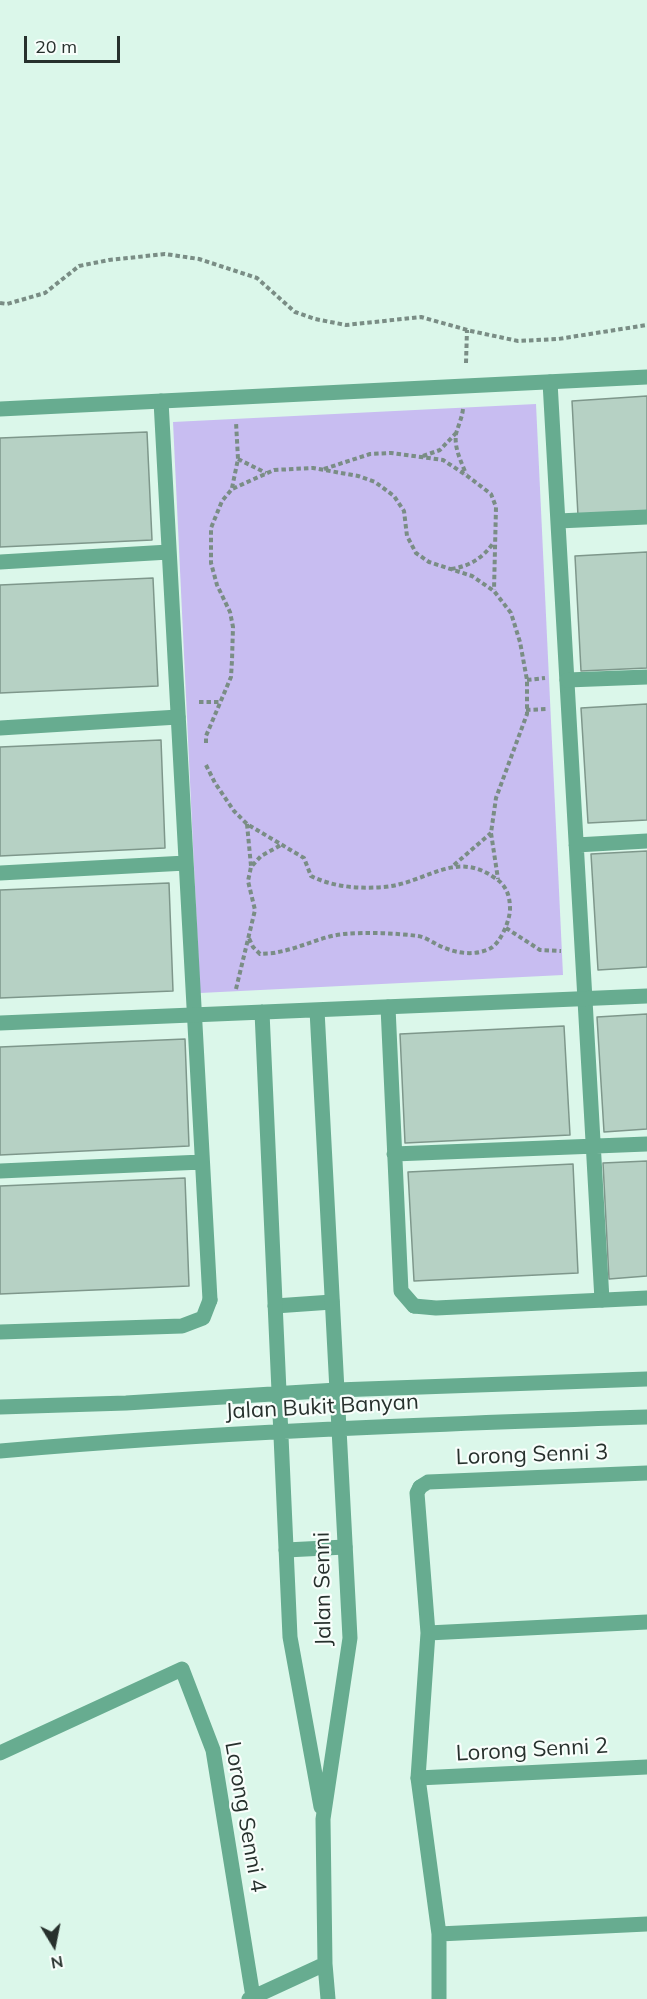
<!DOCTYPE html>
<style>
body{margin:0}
#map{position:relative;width:647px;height:1999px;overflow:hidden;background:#dbf7ea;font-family:Mulish,sans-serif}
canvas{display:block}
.north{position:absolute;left:24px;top:1915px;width:60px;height:60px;-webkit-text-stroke:4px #f8fefb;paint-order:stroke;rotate:170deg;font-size:16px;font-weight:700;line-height:24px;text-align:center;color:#27312d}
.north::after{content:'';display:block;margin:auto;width:21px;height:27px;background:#27312d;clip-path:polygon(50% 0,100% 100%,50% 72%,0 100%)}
.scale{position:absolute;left:24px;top:36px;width:96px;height:27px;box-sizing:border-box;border:3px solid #27312d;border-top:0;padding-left:8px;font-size:18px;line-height:21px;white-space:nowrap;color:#27312d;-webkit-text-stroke:4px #f8fefb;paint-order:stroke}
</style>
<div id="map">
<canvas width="647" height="1999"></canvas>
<div class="north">N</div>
<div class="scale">20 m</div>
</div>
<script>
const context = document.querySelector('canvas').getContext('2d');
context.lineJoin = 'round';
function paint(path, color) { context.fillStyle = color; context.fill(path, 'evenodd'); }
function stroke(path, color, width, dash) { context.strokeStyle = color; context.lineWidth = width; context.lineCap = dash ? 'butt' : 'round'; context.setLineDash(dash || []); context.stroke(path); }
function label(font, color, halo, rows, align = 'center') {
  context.font = font + ' Mulish,sans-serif'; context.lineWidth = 4.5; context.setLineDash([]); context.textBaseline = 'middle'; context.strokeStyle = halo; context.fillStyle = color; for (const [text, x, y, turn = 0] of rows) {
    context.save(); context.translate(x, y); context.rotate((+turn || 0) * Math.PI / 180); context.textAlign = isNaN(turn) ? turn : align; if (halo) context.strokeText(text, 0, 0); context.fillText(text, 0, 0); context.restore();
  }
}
paint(new Path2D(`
 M536,404L563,975L200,993L173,422Z`), '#c8bdf1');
const building = new Path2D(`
 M647,396V512L578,516L572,401Z
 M147,432L152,540L0,547V438Z
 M647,552V668L581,671L575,556Z
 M153,578L158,686L0,693V585Z
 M647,704V820L588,823L581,708Z
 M161,740L165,848L0,856V747Z
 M647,851V967L598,970L591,854Z
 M169,883L173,991L0,998V890Z
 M647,1014V1129L604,1132L597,1017Z
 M564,1026L570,1135L405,1143L400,1034Z
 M185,1039L189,1146L0,1155V1047Z
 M647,1161V1276L609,1279L603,1163Z
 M573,1164L578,1273L414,1281L408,1172Z
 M185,1178L189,1286L0,1294V1186Z`);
paint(building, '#b6d1c4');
stroke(building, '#7e978b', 1.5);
stroke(new Path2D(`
 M0,303L7,304L45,293L79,266L109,260L165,254L199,259L257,278L295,312L315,319L346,325L421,317L471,331L518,341L558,339L647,325
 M466,363L467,330
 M463,409C462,418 458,426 456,434C454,448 461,461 466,474
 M423,456L440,450L456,433
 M238,459L266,473
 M324,469L370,454L391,453L443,460L466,475L491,494L496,507L494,590
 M232,488L238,459L236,422
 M451,569C470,566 483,558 494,542
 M527,680L545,678
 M199,702H220
 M526,710L547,709
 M206,743V736L231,677L232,660L233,627L230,612L217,585L211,563V528L222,501L232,489L274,470L313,468L358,476L375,482L394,496L404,511L407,536L416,553L429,562L472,576L494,591L511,613L520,642L527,680V714L496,798L491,833L498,879
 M206,765L215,783L234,811L247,824L304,858L311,876C333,887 359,889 383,887C426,884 454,849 495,878C506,885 510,895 510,909C510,920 501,942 491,948C474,957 454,953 438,945C432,942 425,937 418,936C395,933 367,932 344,934C322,936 301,948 278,952C273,954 266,953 260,954L253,947L248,936
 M247,824L251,866
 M454,865L491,833
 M506,928L540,950L561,951
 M236,989L255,910L248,881L251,867L261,856L281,845`), '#7a8d85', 4, [4.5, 3]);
stroke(new Path2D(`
 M550,382L602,1300
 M161,401L210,1300
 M558,521L647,517
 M0,562L169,552
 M576,845L647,841
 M0,873L186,863
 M388,1007L401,1291L414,1306
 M394,1154L647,1144
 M0,1171L202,1162
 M275,1306L332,1302
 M420,1487L417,1493L428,1633L418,1778L439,1934V1999
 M286,1550L345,1547
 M428,1633L647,1622
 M439,1934L647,1924`), '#67ac90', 15);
stroke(new Path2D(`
 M0,409L647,377
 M567,680L647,677
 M0,728L178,717
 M317,1010L350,1638L323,1819L325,1964L328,1999
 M262,1012L290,1637L321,1807
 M0,1023L647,996
 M414,1306L436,1308L647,1298
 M0,1332L182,1326L203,1318L210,1300
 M0,1407L126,1403L337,1390L647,1379
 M0,1451C215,1432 431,1424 647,1417
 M420,1487L428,1482L647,1473
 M0,1753L182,1669L213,1750L253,1997
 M418,1778L647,1767
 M249,1999L325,1964`), '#67ac90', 15);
label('22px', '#27312d', '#f8fefb', [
 ["Jalan Bukit Banyan",322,1407,-3],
 ["Lorong Senni 3",532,1455,-2],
 ["Jalan Senni",323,1589,-91],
 ["Lorong Senni 2",532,1750,-3],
 ["Lorong Senni 4",245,1817,80]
]);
</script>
